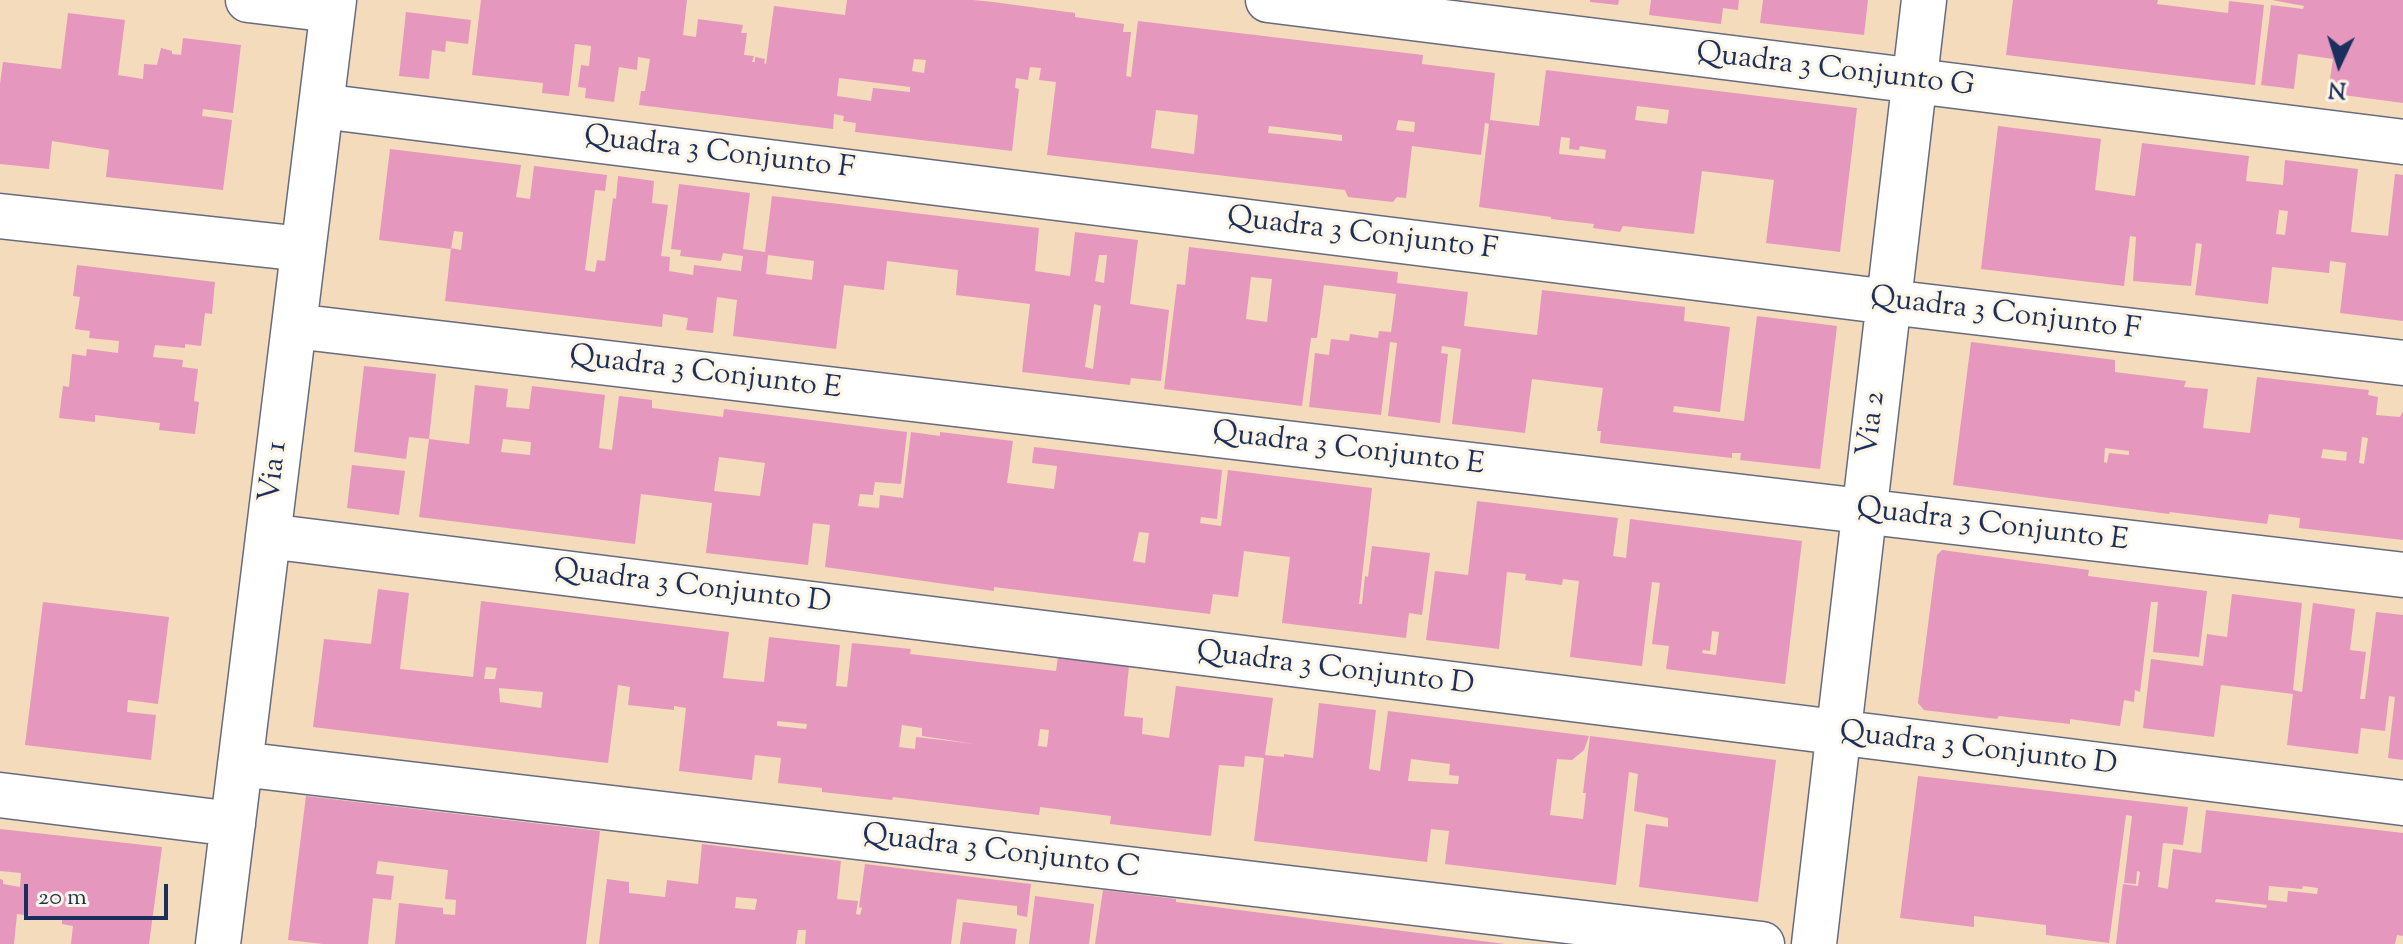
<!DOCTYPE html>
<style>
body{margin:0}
#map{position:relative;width:2403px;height:944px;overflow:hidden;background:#f3dbbc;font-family:"Sorts Mill Goudy",serif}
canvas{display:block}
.north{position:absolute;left:2299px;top:24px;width:80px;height:80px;-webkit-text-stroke:6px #fcf5e5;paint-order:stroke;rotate:184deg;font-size:22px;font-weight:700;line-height:32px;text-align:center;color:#1b2f5e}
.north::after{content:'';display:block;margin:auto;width:28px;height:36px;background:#1b2f5e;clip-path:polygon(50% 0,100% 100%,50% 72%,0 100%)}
.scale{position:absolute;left:24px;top:884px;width:144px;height:36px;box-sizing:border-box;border:4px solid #1b2f5e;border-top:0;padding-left:10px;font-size:24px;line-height:28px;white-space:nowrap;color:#1b2f5e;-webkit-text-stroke:6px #fcf5e5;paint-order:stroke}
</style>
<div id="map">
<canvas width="2403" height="944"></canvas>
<div class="north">N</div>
<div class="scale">20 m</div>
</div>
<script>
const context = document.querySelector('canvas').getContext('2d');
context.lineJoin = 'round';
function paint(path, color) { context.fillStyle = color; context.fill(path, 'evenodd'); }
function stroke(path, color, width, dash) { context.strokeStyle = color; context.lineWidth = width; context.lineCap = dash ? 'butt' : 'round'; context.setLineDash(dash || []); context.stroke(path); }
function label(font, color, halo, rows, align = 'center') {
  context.font = font + ' "Sorts Mill Goudy",serif'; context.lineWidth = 6; context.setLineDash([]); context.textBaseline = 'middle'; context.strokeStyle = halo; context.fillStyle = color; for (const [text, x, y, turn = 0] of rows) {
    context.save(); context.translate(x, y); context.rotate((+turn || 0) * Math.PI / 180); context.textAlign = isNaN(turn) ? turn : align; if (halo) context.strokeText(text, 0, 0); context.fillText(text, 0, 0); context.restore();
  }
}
paint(new Path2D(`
 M481,0H687L683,35L696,37L698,19L743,25L741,33H747L744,55L754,56L752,62H755V57L765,59L764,63L766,64L774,6L845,15L847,0H973L993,2L1075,13V17L1124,24L1123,32H1131L1126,76L1131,77L1138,21L1423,55L1422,64L1495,73L1490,120L1539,126L1546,70L1857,108L1840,252L1766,243L1774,180L1702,171L1694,234L1623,226L1620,232L1593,228L1594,224L1551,219V217L1479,207L1489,124L1485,123L1481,155L1412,146L1406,198L1397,197L1393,202L1348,197L1345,190L1047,155L1056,82L1039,80L1041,68L1030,67L1028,80L1016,78L1015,88L1019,89L1012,151L855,132L856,123L843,121L844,116L834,114L833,129L639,105L641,91H645L650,59L638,57L637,70L619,67L614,102L585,98L586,88L578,87L581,65L589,66L591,46L575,44L569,96L542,93L543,83L472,75ZM914,59L926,60L924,73L912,71ZM839,78L910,87V92L873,88L871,101L837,96ZM1637,106L1669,110L1667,124L1635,120ZM1156,110L1198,115L1194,154L1151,148ZM1398,120L1415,122L1414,132L1396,130ZM1269,126L1342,135V141L1268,133ZM1561,137L1570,138L1569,149L1579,150L1580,146L1606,150L1605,159L1559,154Z
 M1590,0H1619L1618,5L1590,2Z
 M1651,0H1739L1738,10L1723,8L1721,24L1649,15Z
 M1763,0H1868L1864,35L1760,23Z
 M2013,0H2158L2157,4L2228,13L2229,1L2264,5L2255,85L2006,55Z
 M2272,0H2403V103L2328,93L2333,59L2298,54L2294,89L2261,85L2271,5L2303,9L2304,6Z
 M406,12L471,20L468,44L446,41L445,52L432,50L429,79L399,76Z
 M68,13L125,20L118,75L143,79L144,64L157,65L161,48L172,51V54L181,55L183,38L241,45L233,113L203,109L202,116L232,120L223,190L106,177L109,150L52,141L49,169L0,164V84L3,62L61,69Z
 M1998,126L2101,139L2095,190L2135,196L2142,143L2249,156L2246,181L2283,185L2285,160L2358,169L2351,232L2388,236L2395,174L2403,175V321L2340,313L2346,263L2330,261L2329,273L2272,267L2268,304L2195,295L2202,244L2196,243L2191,286L2133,281L2136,237L2130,236L2124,286L1981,269ZM2279,210L2288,211L2285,235L2276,234Z
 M390,149L521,165L516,197L530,199L534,166L607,175L605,191L595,190L585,270L595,272L597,260L605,261L613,198L616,199L618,176L654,181L652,203L668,205L661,256L670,257L669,271L693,275L694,265L741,271L743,256L723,253L721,261L680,256L681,250L671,249L679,184L750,193L743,249L765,252L772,196L1039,228L1035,271L1070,276L1075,232L1138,240L1130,304L1169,310L1161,381L1131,378L1130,385L1022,372L1030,304L956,295L958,270L887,261L884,290L844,285L836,349L733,336L737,300L717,297L713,333L686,330L688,318L663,314L662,327L445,301L451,248L461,250L463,232L454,231L451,249L379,240ZM768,255L814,261L812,280L766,274ZM1099,255H1107L1104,283L1095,281ZM1094,304L1101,306L1093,369L1085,367Z
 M1189,247L1398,272L1397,283L1468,292L1464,326L1537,335L1542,290L1685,307L1684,321L1730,327L1720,412L1674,406L1673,412L1744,421L1757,316L1837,326L1820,469L1740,460L1741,453H1732V458L1600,443L1601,431H1597L1603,388L1532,379L1525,433L1452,424L1461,349L1442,346L1441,353L1448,354L1440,423L1388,416L1397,343L1390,342L1381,415L1309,407L1315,353L1329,355L1331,339L1349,341L1350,334L1378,338L1379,331L1391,332L1392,325L1396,294L1324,285L1317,338H1311L1302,406L1164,389L1177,284L1185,285ZM1251,277L1272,279L1267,322L1246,319Z
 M77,265L215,282L212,314L205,313L201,346L185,344V348L155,345L153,357L183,360L182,367L198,369L194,401L199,402L195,434L159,430L160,423L95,415V422L59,418L63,386L69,387L72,354L86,356L87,349L118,353L119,341L89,338L90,331L75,329L80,297L73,296Z
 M1971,342L2115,360V372L2186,381L2184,387L2208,389L2203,428L2250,433L2257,377L2369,390L2368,395L2378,397L2376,415L2400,417L2403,411V540L2299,528L2300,518L2269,514L2267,524L2170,512L2169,514L1953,485ZM2362,437L2368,438L2364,464L2359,463ZM2105,448L2129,451V455L2109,453L2107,463L2104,462ZM2323,449L2347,452L2346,461L2321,458Z
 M364,366L436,374L429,439L409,437L406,459L354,452Z
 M475,385L508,389L506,407L529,409L532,386L605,395L599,448L612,450L619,396L652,400V408L723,417L724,409L907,432L901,484L875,482L873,495L860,494L858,506L879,508L880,495L903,498L911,432L940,436V432L1013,441L1007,483L1054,489L1057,466L1032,463L1034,447L1222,470L1217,519L1201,517L1200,523L1221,526L1228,470L1372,488L1359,604H1362L1365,576L1368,577L1372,546L1430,553L1422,615L1409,613L1406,638L1282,623L1290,557L1244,551L1238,597L1213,594L1210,614L994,587V591L825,567L830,525L813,523L808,565L706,553L712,503L641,494L635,544L419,517L429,439L469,444ZM503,439L531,442L530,455L501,452ZM719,457L765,463L760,496L714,491ZM1139,532L1149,533L1145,563L1133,561Z
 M352,465L405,471L399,515L347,508Z
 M1477,501L1618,518L1613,556L1626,558L1630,519L1802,541L1785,684L1666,669L1669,646L1652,644L1660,583L1652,582L1642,666L1570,657L1579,581L1563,579L1562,585L1525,580L1526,574L1507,572L1499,649L1426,640L1435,571L1468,575ZM1712,631L1719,632L1716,655L1702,653L1703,650L1710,651Z
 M1942,550L2089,570L2088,576L2207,591L2199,657L2153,652L2158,602H2151L2140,692L2135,690L2134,702L2124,700L2120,726L2070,719V724L1999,716L1997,719L1924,710L1918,703L1937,555Z
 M378,589L409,593L400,669L473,677L481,601L729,632L723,678L764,682L769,637L840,645L836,686L847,687L852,643L911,649L910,654L1056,671L1058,657L1129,666L1124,716L1143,718L1142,734L1169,738L1176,686L1273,698L1265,755L1284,757V754L1313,758L1319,703L1376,710L1369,769L1380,771L1388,711L1589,736L1584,750L1572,760L1557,759L1550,815L1583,819L1586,793H1583L1590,736L1776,760L1758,902L1639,887L1646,824L1668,827V818L1634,811L1638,774L1629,772L1616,885L1445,864L1449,831L1431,829L1427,862L1254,841L1264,758L1245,756L1244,767L1219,765L1211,836L1110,824L1111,816L1040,807L1039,815L893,797L892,800L822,792V788L778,783L781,758L755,755L752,780L679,771L686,708L674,706V710L628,705L630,687L618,685L608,763L313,727L324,639L371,644ZM486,667L497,668L495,679H484ZM499,688L543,692L541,708L500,702ZM777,721L807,724L806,729L777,726ZM902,725L922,728V736L975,744L916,737L915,749L899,747ZM1040,729L1049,730L1047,747L1038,746ZM1411,759L1450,764L1449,775L1459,776L1458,784L1408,781Z
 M2232,594L2302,603L2293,690L2302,692L2313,603L2355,609L2350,650L2366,652L2360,699H2365L2376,612L2403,615V760L2388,758L2395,697L2389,696L2385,731L2361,728L2358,754L2287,745L2293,694L2221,685L2214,737L2143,728L2151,659L2203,666L2207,634L2227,637Z
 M43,602L169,617L158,704L128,700L127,712L156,715L151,760L25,745Z
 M1918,776L2188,807L2183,845L2163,843L2158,887L2168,889L2173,849L2201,853L2206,810L2403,833V936L2397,935L2395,944H2116L2123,884L2138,886L2140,872L2137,871L2136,884L2124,883L2132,816L2126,815L2109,943L2046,935V925L1974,916V927L1900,918ZM2269,886L2302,889L2303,886L2318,888L2317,894L2288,891L2287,902L2268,900ZM2216,899L2267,905L2266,908L2215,902Z
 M306,796L600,831L586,944H395L399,903L443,908V914L455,915L456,900L445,899L448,870L378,861L376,874L394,876L391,900L373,898L368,944H323L288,940Z
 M0,829L162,847L149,944H71L73,926L62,924V920L17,914L14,944H0V879L3,880V884L20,887L21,873L0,871Z
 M702,844L841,861L837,899L858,901L856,914L860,915L862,908L859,907L865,864L1031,884L1027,917L1017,915V906L957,899L951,944H805L806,930H798L796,944H599L607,879L629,882V893L665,897L667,880L698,884ZM736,897L757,899L755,910L735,908Z
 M1103,890L1176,899V902L1505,944H1095Z
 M1035,896L1094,904L1089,944H1029Z
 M963,922L1017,929L1015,944H960Z`), '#e697be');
const minor = new Path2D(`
 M248,0L332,10
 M1268,0L2403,142
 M321,106L1889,302L2403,363
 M0,216L303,249
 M294,326L2403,575
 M268,536L2403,803
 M240,764L1762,944
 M0,795L233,824
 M218,944L334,0
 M1814,944L1924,0`);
stroke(minor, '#676b7f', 47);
stroke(minor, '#fff', 44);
label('30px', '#1b2f5e', '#fcf5e5', [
 ["Quadra 3 Conjunto G",1835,72,7],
 ["Quadra 3 Conjunto F",719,155,7],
 ["Quadra 3 Conjunto F",1362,236,7],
 ["Quadra 3 Conjunto F",2005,316,7],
 ["Quadra 3 Conjunto E",705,375,7],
 ["Via 2",1874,424,-83],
 ["Quadra 3 Conjunto E",1348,451,7],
 ["Via 1",276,472,-83],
 ["Quadra 3 Conjunto E",1992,527,7],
 ["Quadra 3 Conjunto D",692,589,7],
 ["Quadra 3 Conjunto D",1335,671,7],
 ["Quadra 3 Conjunto D",1978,751,7],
 ["Quadra 3 Conjunto C",1001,854,7]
]);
</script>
